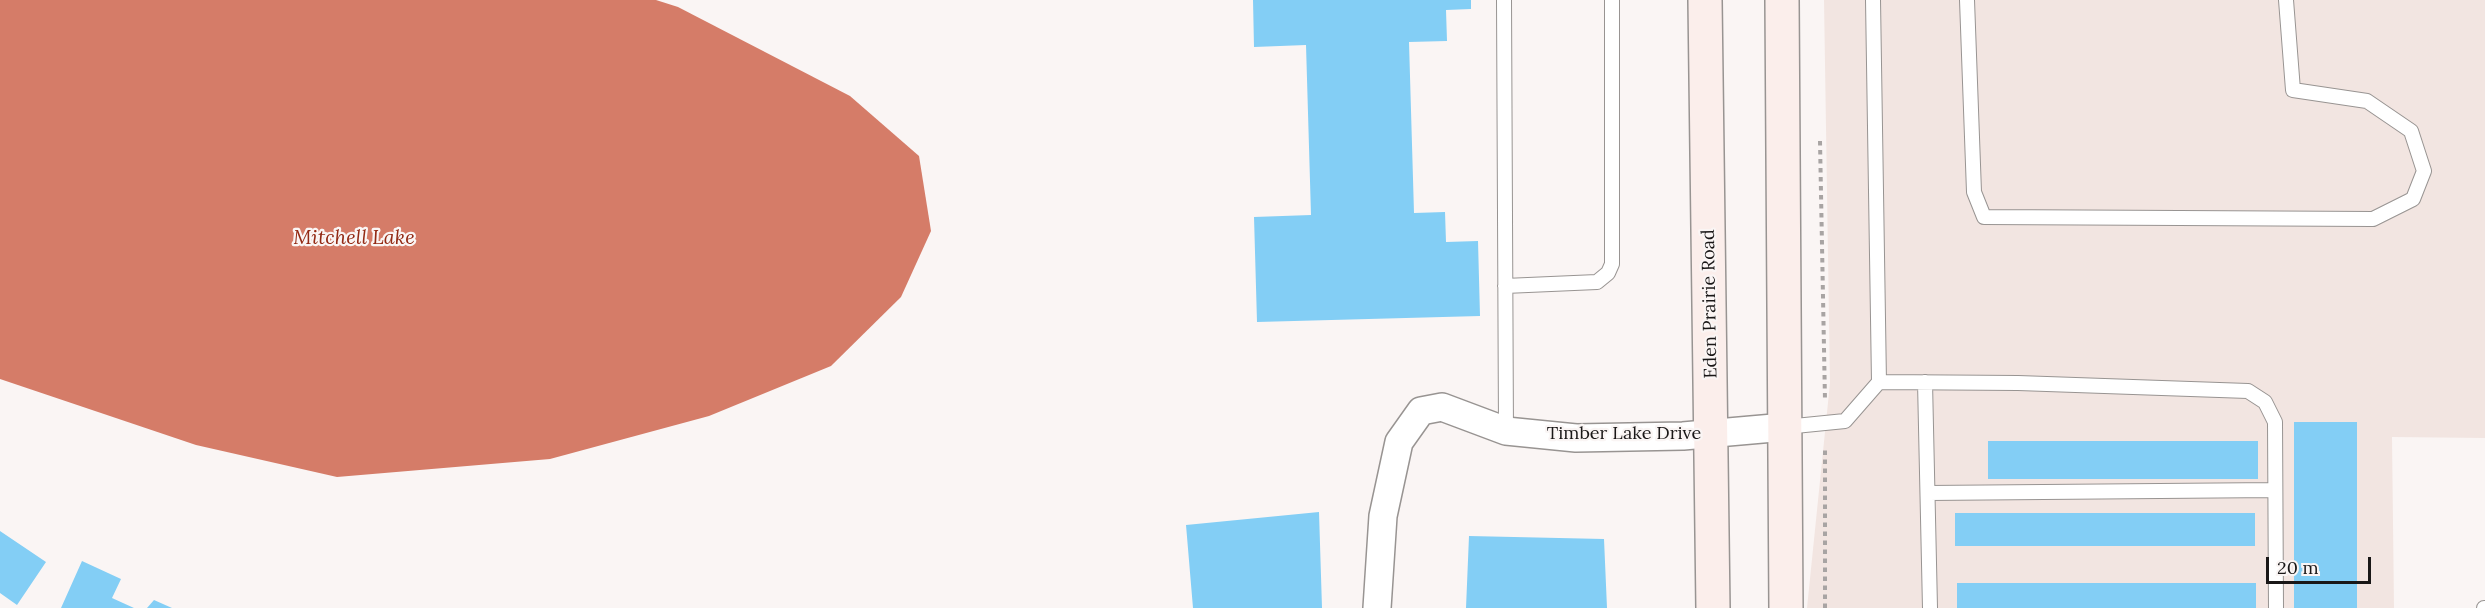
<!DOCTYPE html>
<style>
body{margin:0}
#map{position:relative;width:2485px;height:608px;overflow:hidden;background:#faf5f4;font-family:Lora,serif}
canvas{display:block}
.scale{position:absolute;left:2266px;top:557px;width:105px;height:27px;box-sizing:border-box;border:3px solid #191717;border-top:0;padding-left:8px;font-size:18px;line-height:21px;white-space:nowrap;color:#191717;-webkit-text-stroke:4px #faf5f4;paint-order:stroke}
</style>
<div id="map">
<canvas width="2485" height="608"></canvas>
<div class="scale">20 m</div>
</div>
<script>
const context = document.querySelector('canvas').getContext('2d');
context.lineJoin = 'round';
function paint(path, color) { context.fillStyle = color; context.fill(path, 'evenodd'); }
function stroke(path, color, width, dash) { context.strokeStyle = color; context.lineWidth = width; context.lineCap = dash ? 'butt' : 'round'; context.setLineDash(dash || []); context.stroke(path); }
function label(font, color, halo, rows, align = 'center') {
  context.font = font + ' Lora,serif'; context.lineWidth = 4.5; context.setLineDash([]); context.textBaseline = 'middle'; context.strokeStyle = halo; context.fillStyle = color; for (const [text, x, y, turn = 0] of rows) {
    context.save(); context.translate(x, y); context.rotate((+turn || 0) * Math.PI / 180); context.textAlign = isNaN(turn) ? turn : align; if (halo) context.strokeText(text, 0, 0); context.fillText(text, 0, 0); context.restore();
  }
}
paint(new Path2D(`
 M1824,0H2485V438L2392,437L2394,608H1807L1830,383Z`), '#f2e5e1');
paint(new Path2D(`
 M0,0H656L678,7L850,96L919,156L931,231L901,297L831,366L709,416L550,459L337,477L196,445L0,379Z`), '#d57c68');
paint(new Path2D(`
 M1253,0H1471V9L1446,10L1447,41L1409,42L1414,213L1445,212L1446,242L1478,241L1480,316L1257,322L1254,217L1311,215L1306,45L1254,47Z
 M2294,422H2357V608H2294Z
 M1988,441H2258V479H1988Z
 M1319,512L1322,608H1193L1186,525Z
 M1955,513H2255V546H1955Z
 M0,531L46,562L17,605L0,593Z
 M1469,536L1604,539L1607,608H1466Z
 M82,561L121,579L112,598L134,608H61Z
 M1957,583H2256V608H1957Z
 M154,600L172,608H147Z`), '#83cef5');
const lane = new Path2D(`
 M1504,0L1506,431
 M1967,0L1974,192L1984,217L2373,219L2413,199L2424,171L2411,131L2367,101L2293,90L2286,0
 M1505,286L1597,282L1608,273L1612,264V0
 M1879,382L2018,383L2248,391L2265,402L2275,422L2276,608
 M1925,382L1930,608
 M1785,427L1845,421L1879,382L1873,0
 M1928,493L2275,490
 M2484,608H2485`);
const street = new Path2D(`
 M1377,608L1383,516L1399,442L1421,411L1442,407L1506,431L1576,438L1683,436L1785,427`);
const secondary = new Path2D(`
 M1705,0L1713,608
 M1782,0L1786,608`);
stroke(lane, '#989492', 16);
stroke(street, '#989492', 30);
stroke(secondary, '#989492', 36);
stroke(new Path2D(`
 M1820,141L1825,400
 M1825,608V447`), '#a8a4a3', 4, [4.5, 4.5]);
stroke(lane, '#fff', 14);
stroke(street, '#fff', 27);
stroke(secondary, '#fbeeeb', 33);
label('18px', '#191717', '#faf5f4', [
 ["Eden Prairie Road",1710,304,-91],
 ["Timber Lake Drive",1624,434]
]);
label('italic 20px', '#932913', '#faf5f4', [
 ["Mitchell Lake",354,238]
]);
</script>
